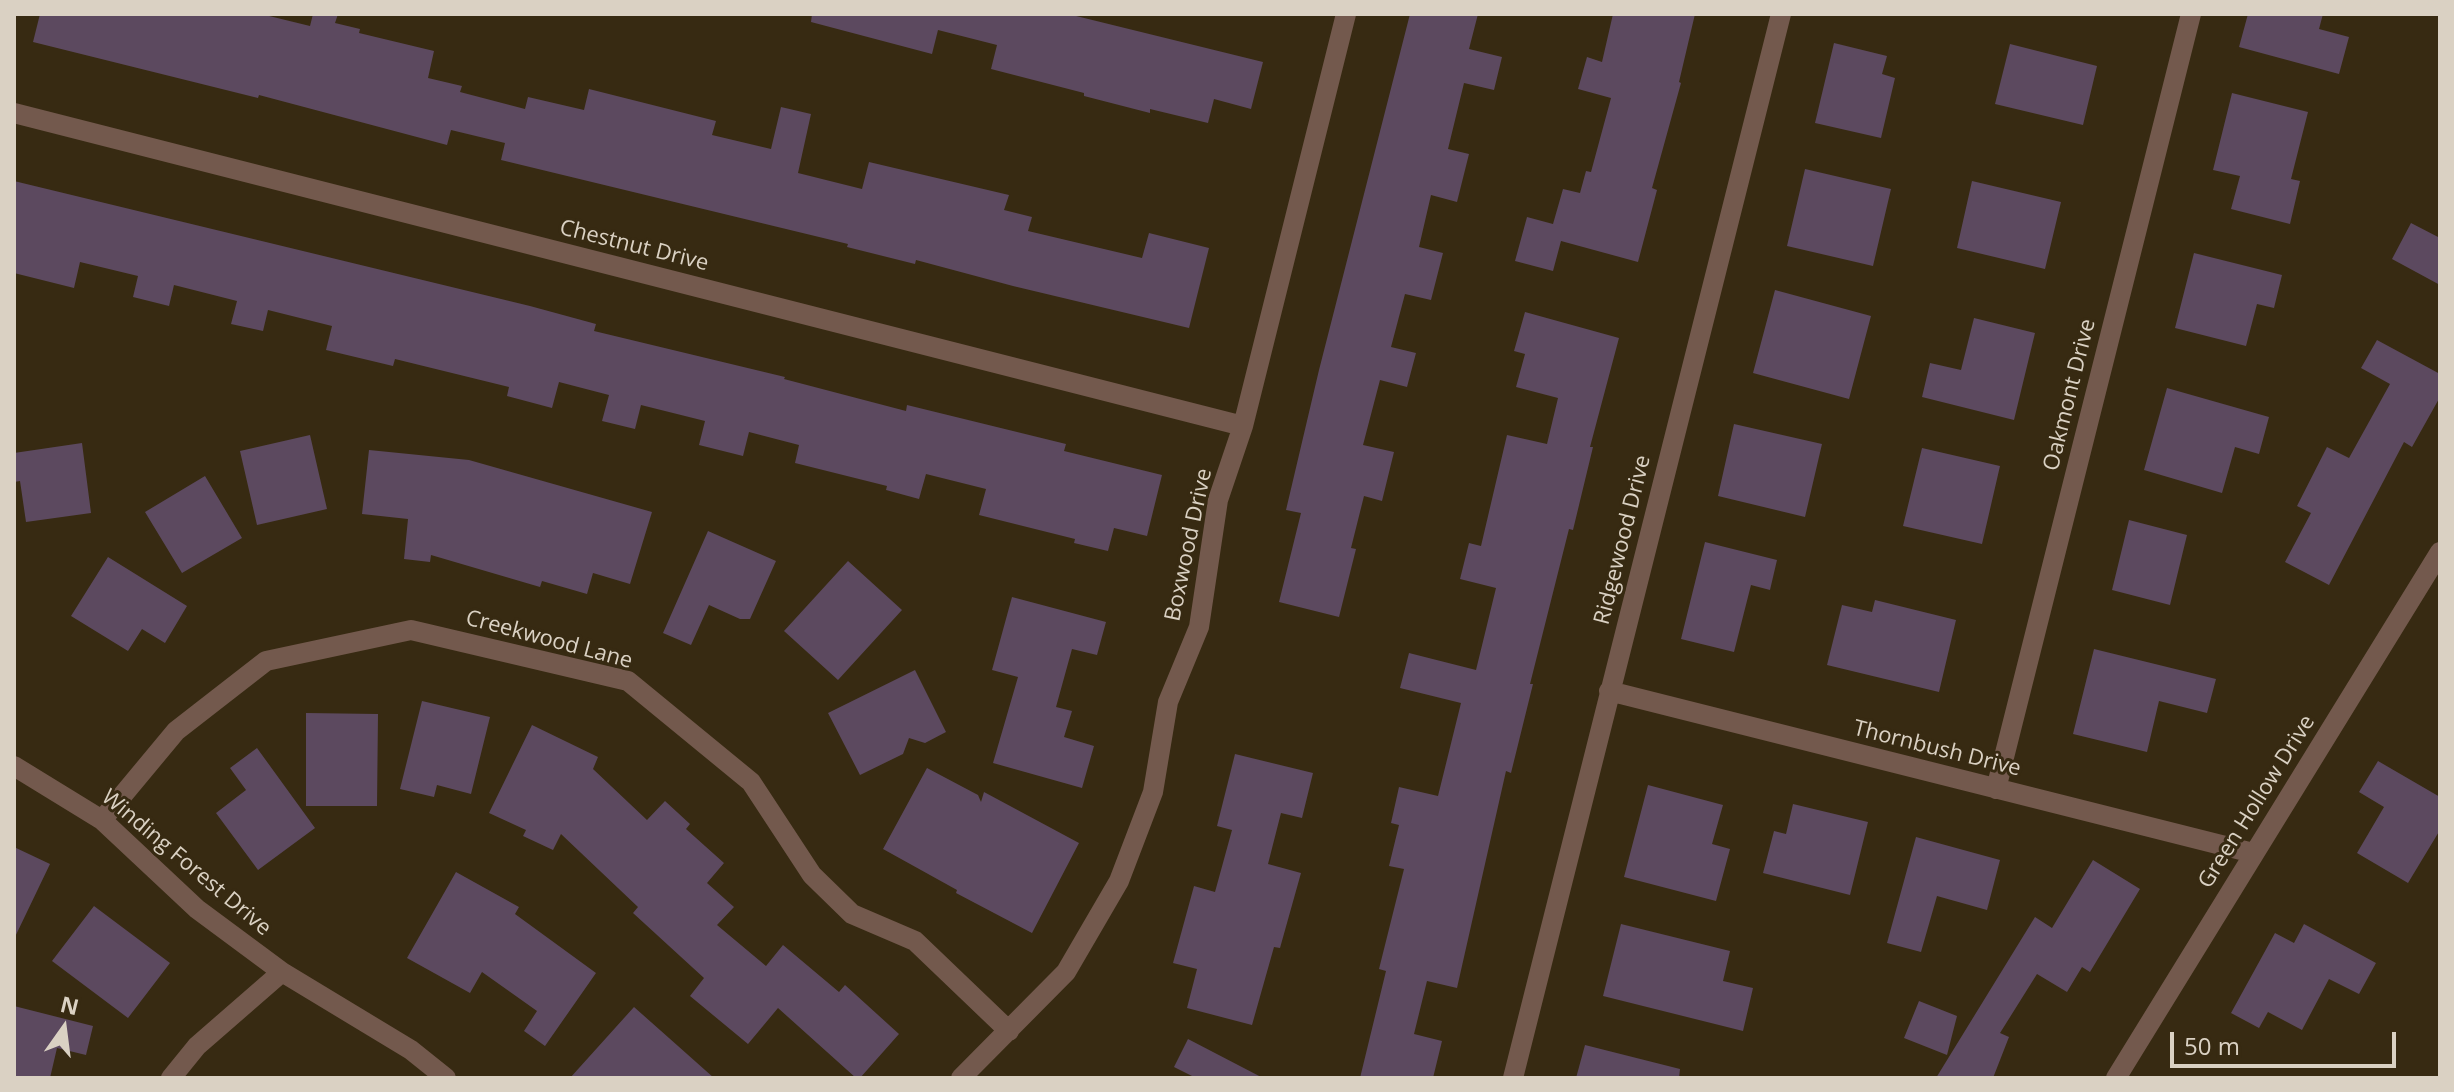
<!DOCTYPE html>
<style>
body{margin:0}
#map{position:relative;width:2454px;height:1092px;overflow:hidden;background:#372a12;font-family:"Open Sans",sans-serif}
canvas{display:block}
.frame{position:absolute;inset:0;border:16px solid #dad1c3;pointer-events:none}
.north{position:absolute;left:24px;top:988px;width:80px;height:80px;-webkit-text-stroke:6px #372a12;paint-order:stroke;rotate:14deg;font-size:22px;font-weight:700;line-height:32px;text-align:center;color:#dad1c3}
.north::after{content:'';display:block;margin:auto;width:28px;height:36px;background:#dad1c3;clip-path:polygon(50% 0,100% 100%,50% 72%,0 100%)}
.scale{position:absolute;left:2170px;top:1032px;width:226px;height:36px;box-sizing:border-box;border:4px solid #dad1c3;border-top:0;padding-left:10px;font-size:24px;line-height:28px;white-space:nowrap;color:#dad1c3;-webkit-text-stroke:6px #372a12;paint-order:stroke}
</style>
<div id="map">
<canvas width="2454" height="1092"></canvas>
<div class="frame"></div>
<div class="north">N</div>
<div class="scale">50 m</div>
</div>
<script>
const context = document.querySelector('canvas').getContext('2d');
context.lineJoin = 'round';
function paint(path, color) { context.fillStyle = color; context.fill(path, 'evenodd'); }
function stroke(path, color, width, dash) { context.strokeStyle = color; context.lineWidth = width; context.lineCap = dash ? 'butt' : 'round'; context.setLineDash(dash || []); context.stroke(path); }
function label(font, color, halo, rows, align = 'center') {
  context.font = font + ' "Open Sans",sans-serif'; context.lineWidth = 6; context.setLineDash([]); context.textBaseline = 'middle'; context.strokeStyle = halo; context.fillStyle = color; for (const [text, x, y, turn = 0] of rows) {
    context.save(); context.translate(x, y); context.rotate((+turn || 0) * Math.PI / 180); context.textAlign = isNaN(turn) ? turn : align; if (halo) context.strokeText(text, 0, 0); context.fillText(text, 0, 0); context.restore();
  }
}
paint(new Path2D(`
 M40,14H261L310,26L313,14H338L335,23L360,29L359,33L434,51L428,78L462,86L460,92L525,109L528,97L584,110L589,89L716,121L712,135L771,149L781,107L811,114L798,173L862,189L869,162L1009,195L1004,210L1032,217L1028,231L1142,258L1149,233L1209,248L1189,328L1013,286L916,260L915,264L847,247L848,244L501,160L505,143L451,130L447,145L259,95L258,98L33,42Z
 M812,14H1068L1263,62L1251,109L1214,99L1208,123L1150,109V113L1084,96V93L991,69L997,45L938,30L932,54L811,22Z
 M1410,14H1478L1469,49L1502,57L1494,90L1464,83L1448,149L1469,154L1457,202L1431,195L1419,247L1443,253L1431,300L1405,294L1391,347L1416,353L1407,387L1380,380L1363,445L1394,452L1382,501L1364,496L1351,548L1356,549L1339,617L1279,602L1301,513L1286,510L1319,370Z
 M1613,14H1695L1679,82L1681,83L1652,188L1657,190L1638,262L1561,241L1553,271L1515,261L1527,217L1553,224L1563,189L1580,193L1586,171L1591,172L1611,98L1578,89L1587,57L1602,62Z
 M2248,14H2323L2319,29L2349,37L2339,74L2239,47Z
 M1834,43L1887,56L1882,74L1895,78L1881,138L1815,123Z
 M2010,44L2097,66L2083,125L1995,104Z
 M2232,93L2308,112L2291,179L2300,181L2290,224L2231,209L2240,176L2213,170Z
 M1805,169L1891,189L1873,266L1787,246Z
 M14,181L530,306L596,324L594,331L785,377L784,379L906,411L907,405L1066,444L1064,451L1162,475L1147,536L1114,528L1108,551L1074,543L1075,539L979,515L986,489L926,474L919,499L886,490L887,486L795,463L799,445L749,432L743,456L699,445L705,421L641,405L635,429L602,421L609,395L559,382L552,408L507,396L509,387L395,359L393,366L326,350L332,326L268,310L263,331L231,324L237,301L174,285L169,306L133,297L138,276L80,262L74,288L14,273Z
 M1972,181L2061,202L2045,269L1957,248Z
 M2411,223L2440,238V285L2392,259Z
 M2194,253L2282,275L2274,308L2257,304L2246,346L2175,328Z
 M1775,290L1871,316L1849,399L1753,373Z
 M1525,312L1619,338L1590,447H1593L1573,530L1569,529L1530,684H1533L1511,773L1506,771L1457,988L1427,981L1414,1034L1442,1041L1433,1078H1360L1386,971L1379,969L1404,869L1389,866L1399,825L1391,823L1399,787L1438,796L1461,703L1400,688L1409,653L1476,670L1496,588L1460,579L1469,543L1481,546L1507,435L1547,444L1558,398L1516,387L1525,354L1514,351Z
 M1974,318L2035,333L2014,420L1922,397L1930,363L1961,370Z
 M2377,340L2440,374V397L2412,447L2404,442L2329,585L2285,562L2311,513L2297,506L2327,447L2349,458L2390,384L2361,368Z
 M2167,388L2269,417L2259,454L2235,447L2222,493L2144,470Z
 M1734,424L1822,444L1805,517L1718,496Z
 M310,435L327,509L257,525L240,451Z
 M82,443L91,513L26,522L20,481L14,482V453Z
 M1922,448L2000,466L1982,544L1903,526Z
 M369,450L469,460L652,512L630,584L593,573L587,594L542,581L540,587L431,555L430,562L404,559L408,519L362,514Z
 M205,476L242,538L182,573L145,512Z
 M2129,520L2187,535L2170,605L2112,590Z
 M708,531L776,561L750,619H740L709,605L691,645L663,633Z
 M1705,542L1777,560L1770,590L1751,585L1734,652L1681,639Z
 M108,557L187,606L165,643L142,629L128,651L71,616Z
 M848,561L902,610L838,680L784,631Z
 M1012,597L1106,622L1097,655L1072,649L1056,707L1072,711L1064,737L1094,746L1082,788L993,763L1018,677L992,670Z
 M1875,600L1956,620L1939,692L1827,665L1842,605L1872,612Z
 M2094,649L2216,679L2207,713L2159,701L2147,752L2073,734Z
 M915,670L946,732L925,743L909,738L903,754L860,775L828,713Z
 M422,701L490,717L471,794L437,785L434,797L400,789Z
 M306,713L378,714L377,806H306Z
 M532,725L598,757L593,769L647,820L665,801L690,824L686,829L724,863L707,883L734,907L717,925L766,966L783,945L839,992L845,985L899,1034L860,1078H856L778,1008L748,1044L690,996L704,978L633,913L638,907L561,834L553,850L523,836L526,830L489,813Z
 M257,748L315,828L258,870L216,813L246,790L230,768Z
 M1235,754L1313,773L1302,818L1281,813L1268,864L1301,873L1280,948L1274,947L1252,1025L1187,1008L1197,969L1173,963L1194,886L1215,892L1232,830L1217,826Z
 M2378,761L2440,797V830L2408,883L2357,853L2384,807L2359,792Z
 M927,768L978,795L981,802L984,792L1079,843L1032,933L956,893L957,890L883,849Z
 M1648,785L1723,805L1712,844L1730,849L1716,901L1624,877Z
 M1793,804L1868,822L1850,895L1763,873L1774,831L1786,834Z
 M1916,837L2000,860L1987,910L1937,896L1921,952L1887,943Z
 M14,847L50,864L14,939Z
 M2093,860L2140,889L2090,972L2082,967L2067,992L2037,974L2000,1033L2009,1037L1993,1078H1936L2035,917L2052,928Z
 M456,872L519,907L515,914L596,973L545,1046L524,1031L537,1011L482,972L470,993L407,958Z
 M94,906L170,963L128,1018L52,961Z
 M1621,924L1730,951L1723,981L1753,988L1743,1031L1603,996Z
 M2304,924L2376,963L2359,994L2329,979L2302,1030L2268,1012L2259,1028L2231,1013L2275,933L2294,943Z
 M1919,1001L1957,1016L1947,1055L1904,1038Z
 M14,1006L93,1026L86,1055L57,1048L50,1078H14Z
 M634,1007L669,1038L714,1078H570Z
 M1188,1039L1263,1078H1196L1174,1067Z
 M1585,1045L1680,1069L1679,1078H1576Z`), '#5c495f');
stroke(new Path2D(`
 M14,113L1243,426
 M1609,691L2253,853
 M14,766L102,820L197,909L282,972L411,1050L446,1078
 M1996,789L2191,14
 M102,820L176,731L266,661L411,630L628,681L751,782L812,875L852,914L915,941L1009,1031
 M171,1078L197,1046L282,972
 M961,1078L1066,972L1119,881L1153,792L1168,702L1199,627L1218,500L1243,426L1346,14
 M1513,1078L1781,14
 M2116,1078L2440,552`), '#73594d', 20);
label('22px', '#dad1c3', '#372a12', [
 ["Chestnut Drive",634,246,14],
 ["Oakmont Drive",2070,395,-76],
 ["Ridgewood Drive",1623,540,-76],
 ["Boxwood Drive",1189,545,-78],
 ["Creekwood Lane",549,640,15],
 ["Thornbush Drive",1937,749,14],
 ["Green Hollow Drive",2257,802,-58],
 ["Winding Forest Drive",186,863,40]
]);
</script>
